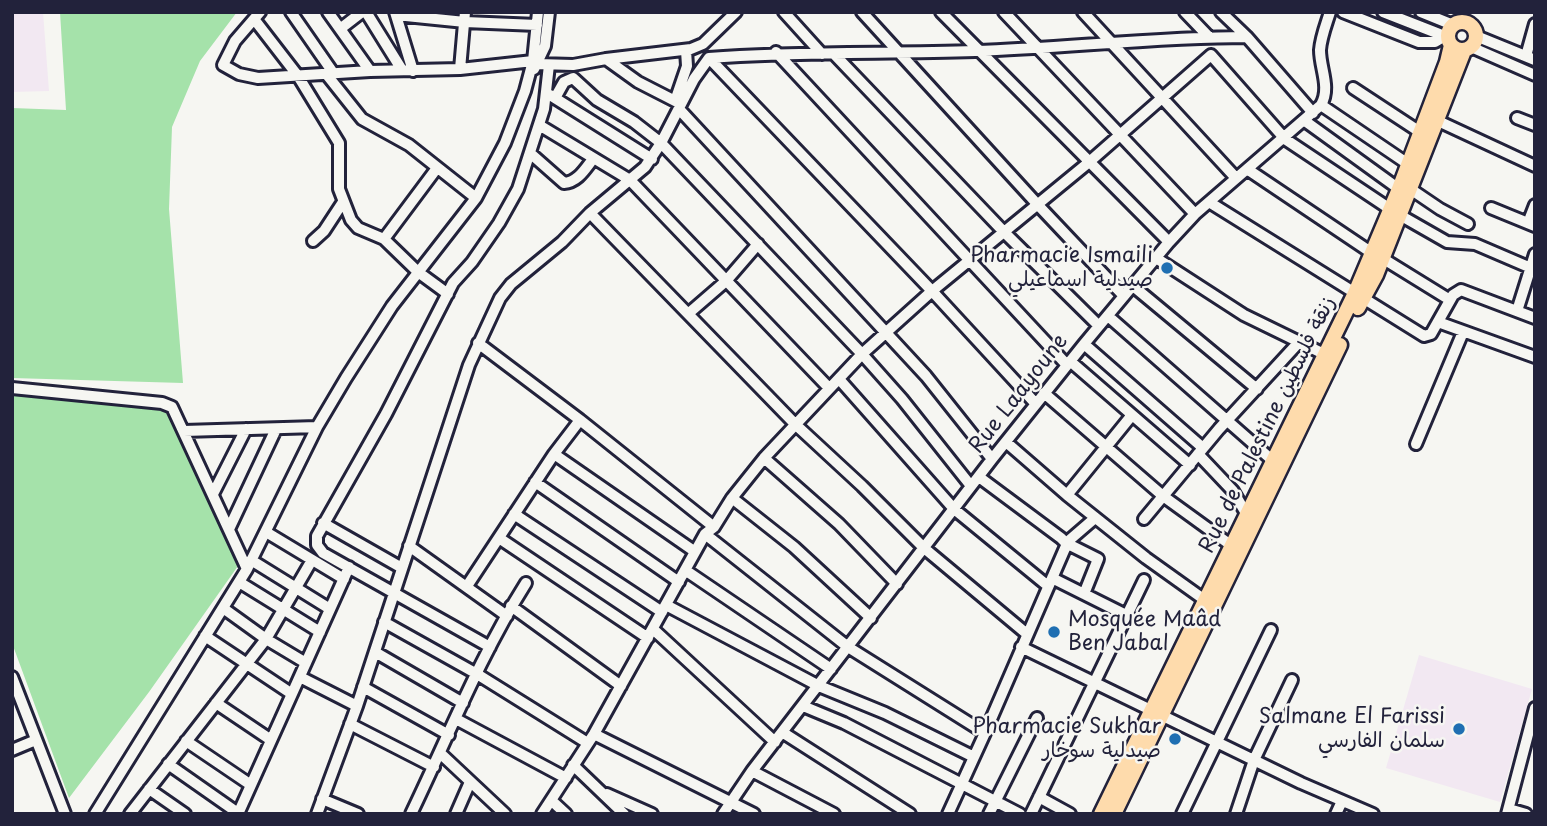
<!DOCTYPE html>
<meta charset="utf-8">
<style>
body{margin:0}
#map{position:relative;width:1547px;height:826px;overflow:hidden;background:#f6f6f2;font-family:"Playpen Sans",sans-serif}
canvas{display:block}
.frame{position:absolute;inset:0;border:14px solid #22223b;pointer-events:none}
</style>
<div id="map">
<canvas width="1547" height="826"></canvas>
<div class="frame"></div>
</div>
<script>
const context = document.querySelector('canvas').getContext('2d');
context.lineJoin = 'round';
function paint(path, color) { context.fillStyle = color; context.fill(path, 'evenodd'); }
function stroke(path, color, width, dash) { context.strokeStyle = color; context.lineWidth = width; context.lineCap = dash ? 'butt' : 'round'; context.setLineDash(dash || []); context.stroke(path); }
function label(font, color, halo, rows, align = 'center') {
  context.font = font + ' "Playpen Sans","Playpen Sans Arabic",sans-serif'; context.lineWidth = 5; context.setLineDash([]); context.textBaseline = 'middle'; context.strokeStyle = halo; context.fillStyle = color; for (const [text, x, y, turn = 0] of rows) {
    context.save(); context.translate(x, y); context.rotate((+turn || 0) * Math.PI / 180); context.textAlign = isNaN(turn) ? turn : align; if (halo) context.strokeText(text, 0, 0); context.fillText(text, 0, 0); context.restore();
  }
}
paint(new Path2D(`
 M12,12H43L49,91L12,92Z
 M1419,655L1532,689L1500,802L1386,768Z`), '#f2e8f2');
paint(new Path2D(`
 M60,12H237L200,61L172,127L169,209L183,383L12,378V108L66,110Z
 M12,395L166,406L238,566L149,692L69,798L12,643Z`), '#a5e2aa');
const minor = new Path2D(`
 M260,12L235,41L223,65L239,74L258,78L370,71L460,69L533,61
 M291,12L334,74
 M328,12L370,71
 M366,12L402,70
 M395,12L413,71
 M784,12L822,54
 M862,12L1038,205L1124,296
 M941,12L1169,242
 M1004,12L1195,214
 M1083,12L1236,178
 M1185,12L1209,37
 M1221,12L1247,37L1313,113
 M1343,12L1419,42H1435L1445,36
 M1383,12L1447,37
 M1421,12L1453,25
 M396,15L465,22L537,25
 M254,19L298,76L339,143V189L351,220L358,228L384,239L418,272L448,294
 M340,29L362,12
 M1476,36L1535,60
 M1471,47L1535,75
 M776,52L1067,365
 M834,54L1004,232L1099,326
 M1526,56L1535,24
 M709,58L932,291L1036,404
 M606,59L638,82L681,104
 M538,64L573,65L606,59L691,49L703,44L736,12
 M460,69L465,12
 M534,69L545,46L549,12
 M327,75L362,119L409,145L476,198
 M1353,88L1420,132
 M550,95L652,159
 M555,98L564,82L573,78L597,100L634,122L661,143L862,354L902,399L971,486
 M675,101L687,66L686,50
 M1321,105L1408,164
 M679,109L926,376L992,459
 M1517,118L1535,125
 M1436,120L1535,166
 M1305,121L1399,189
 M539,125L630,180L829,388
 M530,153L564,183C578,182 585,169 593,159
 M1247,169L1372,253
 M1409,188L1440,209L1468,224
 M1209,202L1424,336L1431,334L1453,295L1461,290L1535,318
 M1491,208L1535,226
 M590,213L795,424L862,486L924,548L1027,634
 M1398,214L1447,242L1475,244L1531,268
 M1528,223L1535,205
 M384,239L437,168
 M313,241L324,231L343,202
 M1156,258L1244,315L1326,355
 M1382,258L1450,300
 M1133,286L1257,389
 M1517,311L1535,254
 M689,313L726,281L758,244
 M1108,316L1272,460
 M1438,322L1535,357
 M478,343L580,420L714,527
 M1084,344L1203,448
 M1070,361L1190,465
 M839,379L954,509L1048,586
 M12,388L162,403L172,407L247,569
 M1044,393L1163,496L1232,546
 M184,431L317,427
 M1006,442L1067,495L1146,558L1209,603
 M1416,444L1463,332
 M554,454L694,551
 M1198,454L1233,491L1247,515
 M764,458L839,524L897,584
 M535,482L679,582
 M213,494L246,429
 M1067,495L1132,415
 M732,498L794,547L871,618
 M514,514L662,612
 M1144,519L1219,429L1300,341
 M323,523L402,568
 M229,529L276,429
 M266,532L344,579
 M705,534L848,647L985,733
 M499,538L648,638
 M409,546L507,616
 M251,560L330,609
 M685,570L831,669
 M1052,578L1126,615
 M239,582L320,632
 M467,586L554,454L580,420
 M1084,594L1098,559L1066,543L1095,518
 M666,605L819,686L885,713L974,757
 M511,606L621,686
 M223,608L266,639L306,663
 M384,622L477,674L586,742
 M653,629L775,742
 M205,636L292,694
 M490,647L323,553L317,545V536L386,414L453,283L472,262L499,223L518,189L544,109L549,65
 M1021,647L1301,783L1373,814
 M375,652L463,703
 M12,677L65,814
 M300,677L357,706
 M363,687L449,735
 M216,703L271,740
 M803,706L844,723L1020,814
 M456,719L566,778
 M350,724L434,767
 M782,732L910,814
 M594,734L754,814
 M186,741L251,785
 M12,750L36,740
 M440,753L505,814
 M168,764L238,813
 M573,765L624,814
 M752,771L834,814
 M149,789L185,814
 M607,794L652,814
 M1039,797L1070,814
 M322,799L358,814
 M552,801L566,814
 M1509,809L1526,814
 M95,814L247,569L317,427L346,378L392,306L476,198L505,143L525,91L533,61L538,12
 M130,814L266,639L312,560
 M238,814L349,567
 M317,814L357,706L469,365L500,298L511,284L562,242L590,213L645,167L661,143L694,79L709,58C797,51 886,54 975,51C1066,48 1156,37 1247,37
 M411,814C448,737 480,656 526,583
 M456,814L470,782
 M542,814L594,734L705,534L714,527L732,498L764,458L862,354L932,291L1088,163L1211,55L1285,139L1390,209
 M723,814L752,771L992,459L1084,344L1169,242L1195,214L1321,105C1331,87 1320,69 1320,50C1321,37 1326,25 1330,12
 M948,814L985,733L1066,546V543L1061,538L979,477
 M989,814L1037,718
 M1031,814L1144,580
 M1182,814L1271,630
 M1236,814L1254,760L1292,680
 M1336,814L1342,801
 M1507,814L1535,708`);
const major = new Path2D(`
 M1448 36a14 14 0 1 1 28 0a14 14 0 1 1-28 0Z
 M1358,308L1376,275L1464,51
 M1101,814L1355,293L1399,189L1447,62L1451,45
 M1114,814L1340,345`);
stroke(minor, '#22223b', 16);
stroke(major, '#22223b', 19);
stroke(minor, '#f6f6f2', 10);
stroke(major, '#fedbac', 14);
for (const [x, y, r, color] of [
 [1167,268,7,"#1f6fb2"],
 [1054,632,7,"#1f6fb2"],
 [1459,729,7,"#1f6fb2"],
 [1175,739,7,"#1f6fb2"]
]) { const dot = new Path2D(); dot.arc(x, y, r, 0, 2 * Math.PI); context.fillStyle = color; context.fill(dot); stroke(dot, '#f6f6f2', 2.5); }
label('21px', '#22223b', '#f6f6f2', [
 ["Pharmacie Ismaili",1153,256],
 ["صيدلية اسماعيلي",1153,280],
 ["Mosquée Maâd",1068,620,"left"],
 ["Ben Jabal",1068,644,"left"],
 ["Salmane El Farissi",1445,717],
 ["سلمان الفارسي",1445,741],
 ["Pharmacie Sukhar",1161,727],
 ["صيدلية سوخار",1161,751]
], 'right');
label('21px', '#22223b', '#f6f6f2', [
 ["Rue Laayoune",1019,394,-52],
 ["Rue de Palestine زنقة فلسطين",1268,425,-64]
]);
</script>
